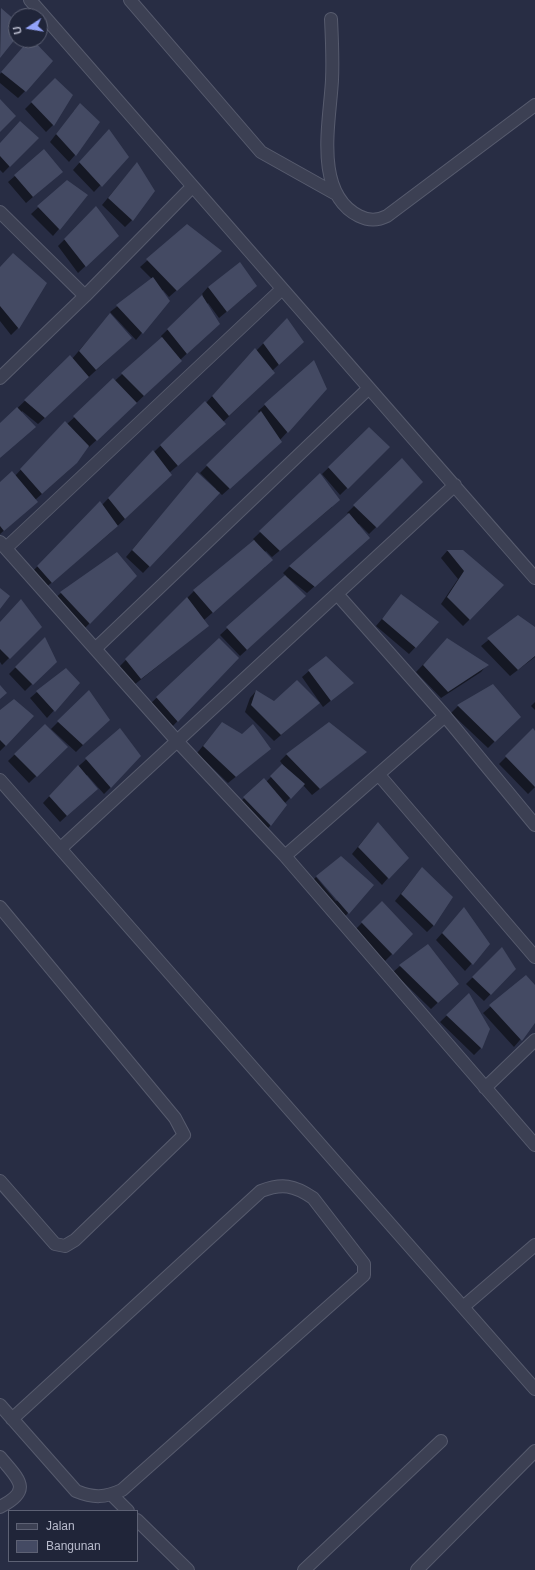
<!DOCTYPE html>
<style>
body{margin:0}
#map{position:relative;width:535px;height:1570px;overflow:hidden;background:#282d44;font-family:Helvetica,sans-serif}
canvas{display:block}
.legend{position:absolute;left:8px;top:1510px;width:130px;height:52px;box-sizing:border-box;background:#202539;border:1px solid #5d6174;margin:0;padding:5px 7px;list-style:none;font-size:12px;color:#b9bccd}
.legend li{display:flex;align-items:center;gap:8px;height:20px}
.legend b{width:20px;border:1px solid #5d6174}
.north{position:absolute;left:8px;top:8px;width:40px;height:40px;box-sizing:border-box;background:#202539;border:1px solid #5d6174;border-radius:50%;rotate:258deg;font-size:11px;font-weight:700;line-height:16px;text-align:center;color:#b9bccd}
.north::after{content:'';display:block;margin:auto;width:14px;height:18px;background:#93a3f8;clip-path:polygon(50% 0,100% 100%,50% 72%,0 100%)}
</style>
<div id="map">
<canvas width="535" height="1570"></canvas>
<ul class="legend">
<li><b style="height:5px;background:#3c4053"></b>Jalan</li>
<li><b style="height:11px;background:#444a63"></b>Bangunan</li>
</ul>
<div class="north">U</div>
</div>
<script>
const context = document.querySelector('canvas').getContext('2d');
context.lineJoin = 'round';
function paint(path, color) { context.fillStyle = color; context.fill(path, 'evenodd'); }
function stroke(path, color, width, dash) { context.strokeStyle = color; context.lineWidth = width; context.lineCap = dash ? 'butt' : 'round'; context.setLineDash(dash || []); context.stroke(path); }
paint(new Path2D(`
 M1,9L16,22V37L0,56Z
 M30,40H31L25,91L18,98L0,83V74Z
 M55,79L71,95L53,125L46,132L25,109Z
 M74,111L98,122L75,155L69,162L50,142Z
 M102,137L127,157L94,192L73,170Z
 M37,138L3,173L0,170V143Z
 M136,164L153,191L132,220L125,227L102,205Z
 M15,176L55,178L26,203L8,182Z
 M67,181L87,196L53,236L31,214Z
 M96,208L111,242L78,273L58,246Z
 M187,225L214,257L169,297L163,290L162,291L169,300L136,340L110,312L152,279L140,267Z
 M0,268L46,283L18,328L11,335L0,321Z
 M208,287L249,293L219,318L208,303L207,304L212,330L180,360L174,367L129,410L89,447L88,446L69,470L35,500L30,508L0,534V484L15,476L58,429L67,424L162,338L161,336L203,295L202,294Z
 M286,320L296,348L272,371L267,380L223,422L218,431L169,473L164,482L110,533L44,589L31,573L100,502L102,505L147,458L154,452L205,402L206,403L248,356L256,351Z
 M104,321L131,338L38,424L22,411L0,458V425L70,357L72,359Z
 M326,389L280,440L274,449L222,495L219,492L143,573L126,557L197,473L215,490L216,489L200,473L259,413L258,411L265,405Z
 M369,429L389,447L340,495L322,474Z
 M402,459L422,482L369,534L359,524L358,525L362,544L307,593L288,578L287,579L298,603L240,656L220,635L285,575L283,573L289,567L349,514L347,513Z
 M320,475L332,507L272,557L266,551L265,552V567L204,620L208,626L134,685L119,667L194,591L255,541L253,539Z
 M447,551H462L470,619L463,626L441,604L458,579L441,558Z
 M136,576L83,630L54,599L61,593Z
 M402,595L438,623L409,654L376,626Z
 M518,616L535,628V657L510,676L481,646Z
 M0,623L40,627L2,665L0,662Z
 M44,639L55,661L25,691L9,674Z
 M219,639L237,658L171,728L150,704Z
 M441,646L487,665L481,672L441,698L416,672Z
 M309,671L352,683L323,707L302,677Z
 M79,683L47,718L30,698L37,692Z
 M493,685L519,717L488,748L451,713L458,706Z
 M89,691L108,720L76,752L51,729Z
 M256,691L274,702L319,703L274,741L245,712L250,698Z
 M535,702V710L531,706Z
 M0,711L6,745L0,751Z
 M222,723L263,755L228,783L197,753Z
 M45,725L66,747L29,783L8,761Z
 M120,729L111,787L104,794L87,775L86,776L89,795L60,822L43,803L71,773Z
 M533,730L535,732V787L528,794L499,764Z
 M366,752L312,795L303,785L284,804L285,805L270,826L264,832L237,805L264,779L266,782L283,765L280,761L287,754Z
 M371,831L388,878L382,885L352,854Z
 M416,875L452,897L433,926L427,932L395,901Z
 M316,877L336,901L372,885L342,920L310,883Z
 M382,902L412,934L385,961L355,930Z
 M458,915L489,944L465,971L436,940Z
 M502,948L515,968L484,1001L466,984Z
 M400,966L451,990L431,1009L393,972Z
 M526,976L535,987V1022L514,1047L483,1013Z
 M469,994L489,1029L481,1048L474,1055L440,1022Z`), '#0007');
paint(new Path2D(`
 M1,8L16,21V38L0,58Z
 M29,40H33L53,61L26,92L1,72Z
 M55,78L73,95L54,126L31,102Z
 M0,99L16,116L0,132Z
 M80,103L100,122L76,156L56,134Z
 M20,121L39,138L10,167L0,156V143Z
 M109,129L129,157L102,187L79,162Z
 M44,149L63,172L33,197L14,175Z
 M137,162L155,191L133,221L108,198Z
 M67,180L88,195L60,230L37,206Z
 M96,206L119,236L86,267L64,239Z
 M187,224L222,251L177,291L146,259Z
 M13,253L47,283L19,329L0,306V267Z
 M240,262L257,286L227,312L208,287Z
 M153,277L170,301L143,334L116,305Z
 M202,295L220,324L187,354L167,329Z
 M110,313L132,338L96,370L79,351Z
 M287,318L304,342L279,365L263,343Z
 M162,337L182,361L144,396L121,373Z
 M255,348L275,373L229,416L212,396Z
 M70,355L89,377L45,418L24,400Z
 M314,360L327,389L288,433L264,404Z
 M113,378L137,403L97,441L73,416Z
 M205,401L226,424L178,466L160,445Z
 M17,407L36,427L0,458V423Z
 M261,411L282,442L230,489L206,465Z
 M65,421L89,446L77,463L42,494L20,469Z
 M369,427L390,447L348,489L328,467Z
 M153,450L172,475L125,519L108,498Z
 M402,458L423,482L377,528L353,505Z
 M12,471L38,502L4,531L0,526V482Z
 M197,472L220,493L150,567L132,550Z
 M320,473L340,500L280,551L259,531Z
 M100,501L118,526L52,583L37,566Z
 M349,513L370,538L315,587L289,566Z
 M254,540L273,560L213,613L193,590Z
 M447,550H463L504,585L470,620L447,597L464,571Z
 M117,552L137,576L90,624L60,592Z
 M285,575L306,596L247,650L226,627Z
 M0,588L10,596L0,609Z
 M401,594L439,622L416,648L382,619Z
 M187,597L209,626L141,679L125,659Z
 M21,599L42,627L10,659L0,649V622Z
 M518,615L535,627V656L518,670L487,638Z
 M45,637L57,662L33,685L15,667Z
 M219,638L239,658L178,722L156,697Z
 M447,638L489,665L448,692L423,665Z
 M326,656L354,683L331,701L308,670Z
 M66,668L80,683L55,712L36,691Z
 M297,680L320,703L281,735L251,705L256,690L274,701Z
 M493,684L521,717L495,742L457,705Z
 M0,685L7,693L0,699Z
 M89,690L110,720L83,745L57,721Z
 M14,699L34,716L6,746L0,740V710Z
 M222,722L242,734L253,724L271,749L236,777L203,746Z
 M329,722L367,752L320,789L286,754Z
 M45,724L68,747L37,777L14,754Z
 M120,728L141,756L111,788L85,758Z
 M533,728L535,731V787L505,756Z
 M282,764L305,784L291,799L270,776Z
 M78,765L98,789L67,816L49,796Z
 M264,778L287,805L271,826L243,797Z
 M378,822L409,858L389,879L358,847Z
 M341,856L374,885L349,914L316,876Z
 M422,867L453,897L434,926L401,894Z
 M382,901L413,934L393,955L361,922Z
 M464,907L490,944L473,965L442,933Z
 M428,944L459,984L438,1003L399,965Z
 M502,947L516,969L491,995L472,977Z
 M526,975L535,985V1023L522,1041L489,1005Z
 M469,993L490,1029L482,1049L446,1015Z`), '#444a63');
const minor = new Path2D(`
 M30,0L535,578
 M130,0L261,152L336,194
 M331,19C332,39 333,60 332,80C330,121 313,193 359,216C369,221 377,221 387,216L535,105
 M0,212L85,296
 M0,378L85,296L192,187
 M0,542L177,741L285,856L535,1145
 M6,548L282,289
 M337,594L445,716L535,825
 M95,649L369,388
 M379,775L535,957
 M0,780L535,1389
 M61,848L455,485
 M285,856L445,716
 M0,907L175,1118L184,1135L75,1240L65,1246L55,1244L0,1181
 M485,1088L535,1040
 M463,1307L535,1245
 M0,1405L76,1491C93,1498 105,1498 122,1490L364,1275V1264L313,1198C294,1185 282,1183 261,1191L12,1419
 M0,1457C18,1479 34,1490 0,1507
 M112,1495L128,1511
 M137,1520L188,1570
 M304,1570L441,1441
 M417,1570L535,1451`);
stroke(minor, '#575b6e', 14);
stroke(minor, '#3c4053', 12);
</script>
